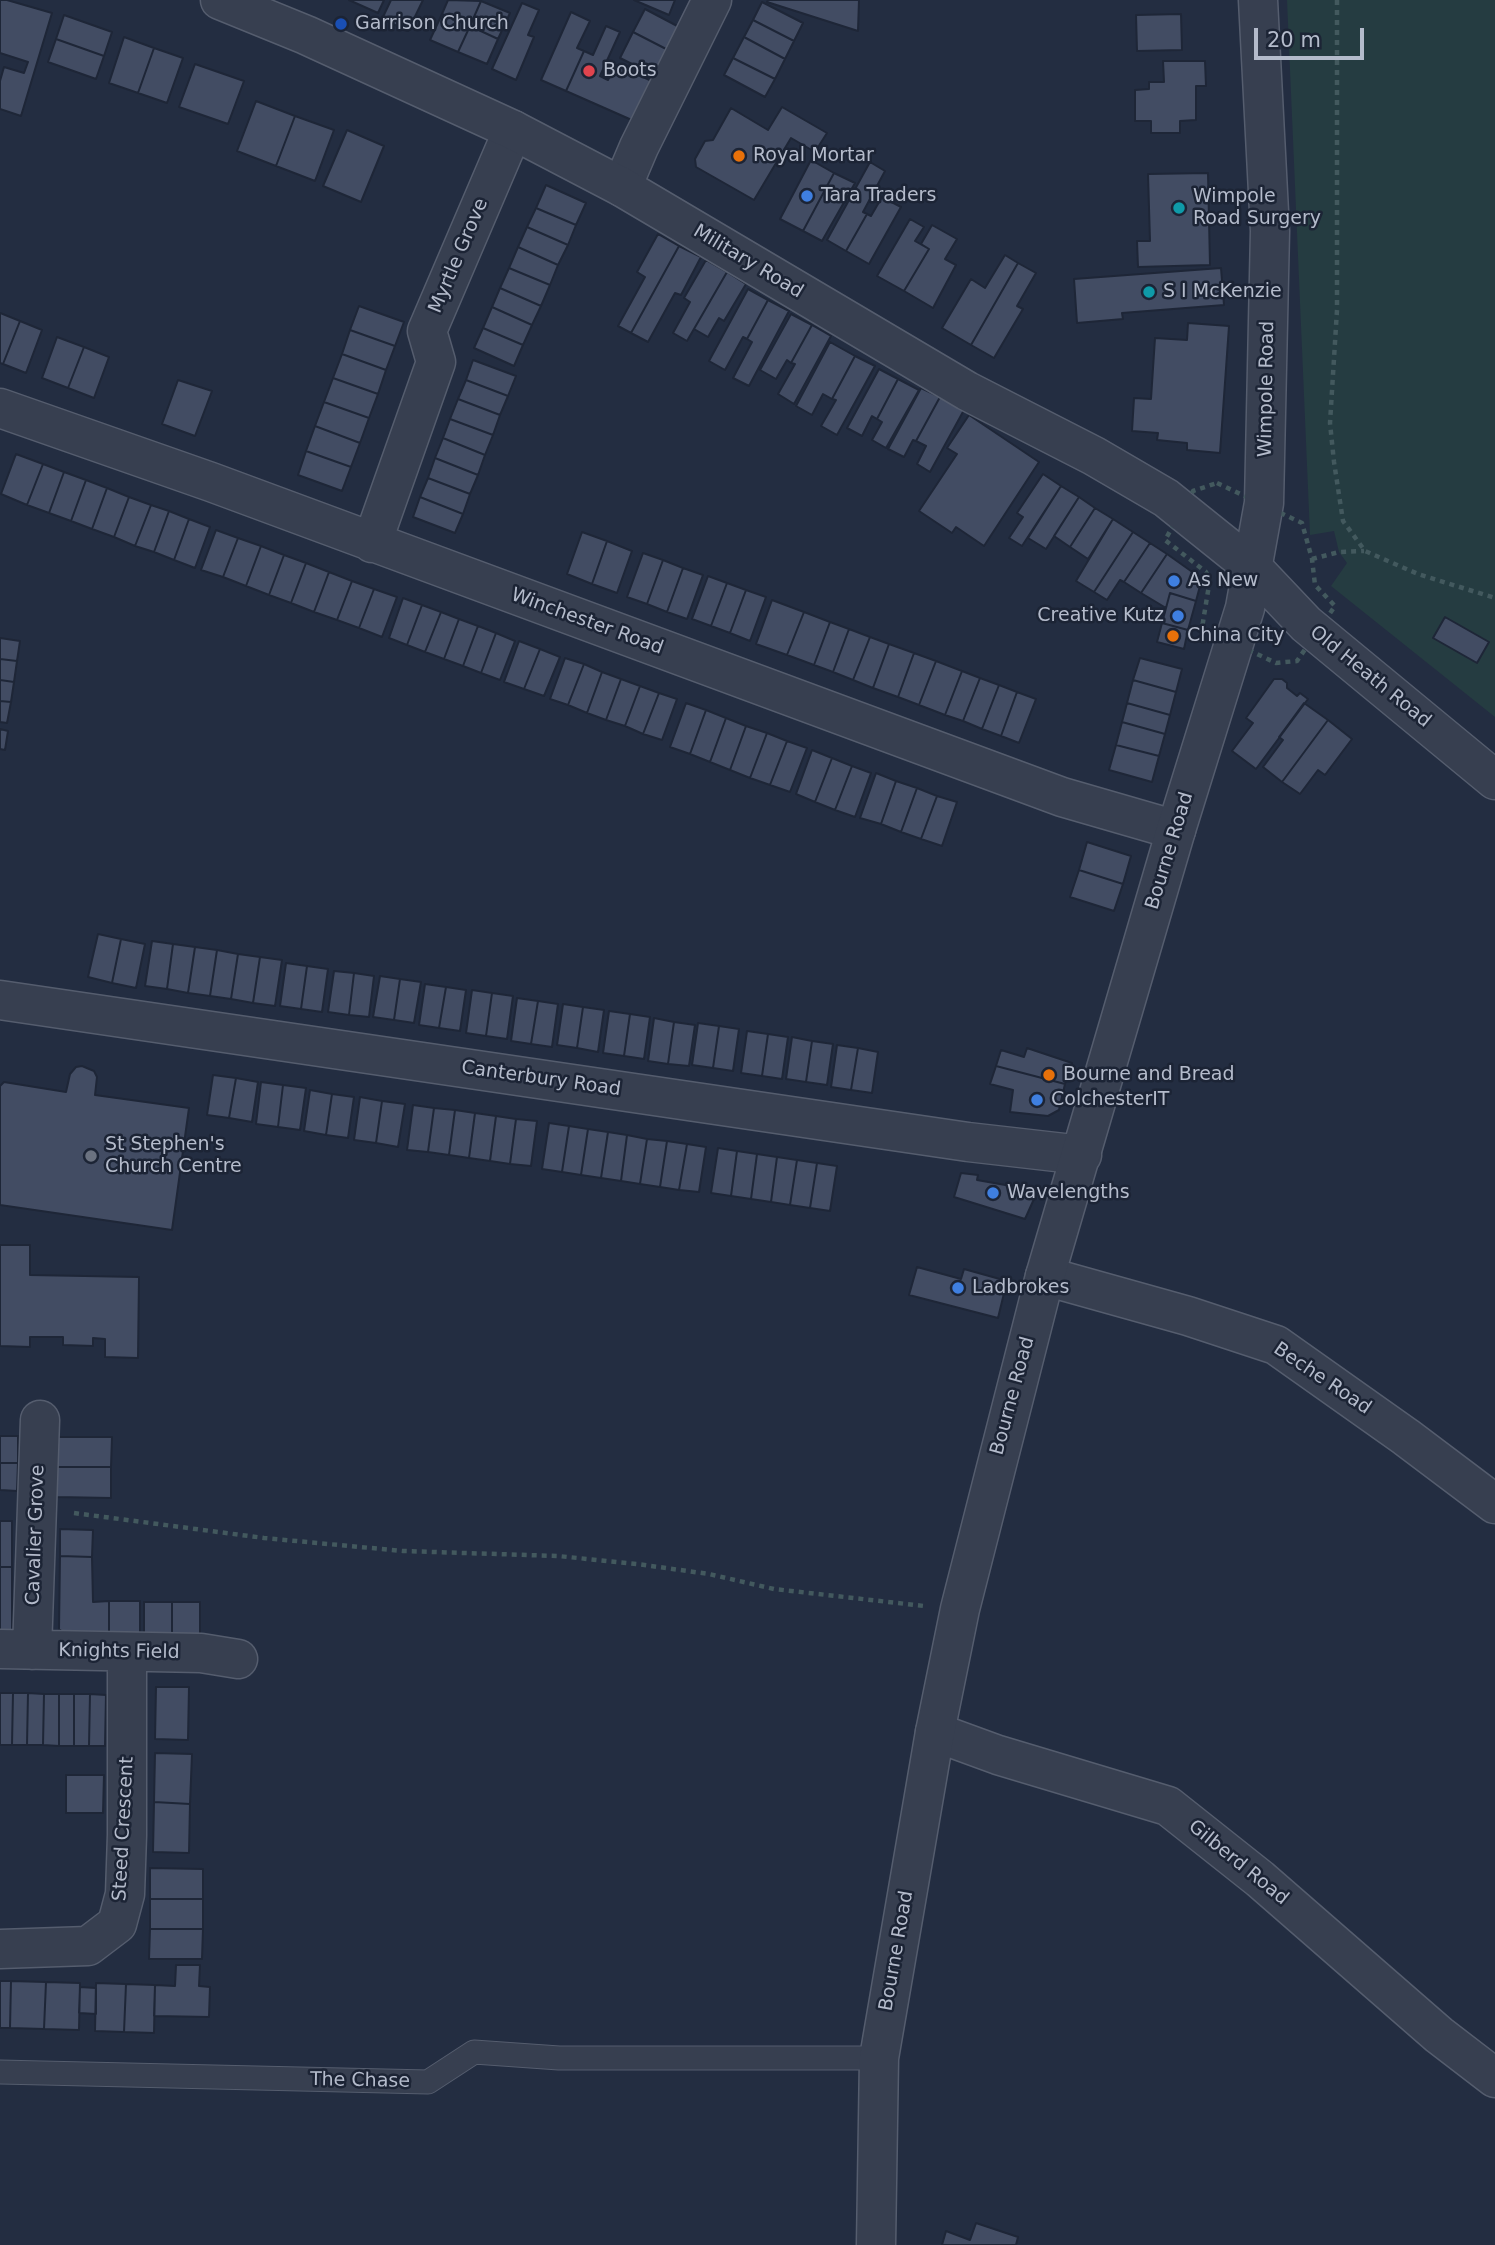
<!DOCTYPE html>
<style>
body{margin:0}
#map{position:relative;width:1495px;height:2245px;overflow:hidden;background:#232d41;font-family:"DejaVu Sans",sans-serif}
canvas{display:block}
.scale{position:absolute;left:1254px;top:28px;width:110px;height:32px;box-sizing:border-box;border:4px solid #b4bbcb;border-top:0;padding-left:9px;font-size:21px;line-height:24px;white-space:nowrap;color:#b4bbcb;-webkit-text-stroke:5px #1c2435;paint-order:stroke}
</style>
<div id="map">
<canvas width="1495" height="2245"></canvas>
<div class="scale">20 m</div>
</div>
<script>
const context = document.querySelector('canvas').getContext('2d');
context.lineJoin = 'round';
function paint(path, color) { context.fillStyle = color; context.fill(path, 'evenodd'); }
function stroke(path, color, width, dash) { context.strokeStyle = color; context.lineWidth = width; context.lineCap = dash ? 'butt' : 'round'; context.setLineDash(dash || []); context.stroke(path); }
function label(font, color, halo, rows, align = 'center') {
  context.font = font + ' "DejaVu Sans",sans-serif'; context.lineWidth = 5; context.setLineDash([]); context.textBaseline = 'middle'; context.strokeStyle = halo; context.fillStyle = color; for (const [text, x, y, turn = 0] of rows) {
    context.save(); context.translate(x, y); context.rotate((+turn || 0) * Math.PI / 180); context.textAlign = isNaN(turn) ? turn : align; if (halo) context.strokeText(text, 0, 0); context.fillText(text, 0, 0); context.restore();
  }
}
paint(new Path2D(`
 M1287,0H1495V717L1331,586L1347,563L1339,552L1334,531L1310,535Z`), '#253c41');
const building = new Path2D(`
 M0,0H7L52,13L21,116L0,109V81L4,67L24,73L28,62L0,53Z
 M349,0H384L378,13Z
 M391,0H423L408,31L382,19Z
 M448,0L481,1L470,26L442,14Z
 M634,0H675L669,15Z
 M768,0H859L858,31L767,2Z
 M481,1L510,13L498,39L470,26Z
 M762,2L803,23L794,41L753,20Z
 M522,3L539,10L528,35L534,37L516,80L492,69Z
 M645,9L681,28L670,51L633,32Z
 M571,12L590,21L577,48L584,51L566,91L541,80Z
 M442,14L470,26L458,52L430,40Z
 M1181,14L1182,50L1137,51L1136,15Z
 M64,15L112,32L104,56L56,39Z
 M753,20L794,41L785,59L744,37Z
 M470,26L498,39L487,64L458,52Z
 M606,26L620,32L600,76L608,80L615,65L652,81L634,121L566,91L584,51L593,55Z
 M633,32L670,51L656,76L620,58Z
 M124,37L154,48L138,93L109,83Z
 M744,37L785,59L775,79L733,58Z
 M56,39L104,56L96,79L48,62Z
 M154,48L183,58L167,103L138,93Z
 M733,58L775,79L765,97L724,75Z
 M1163,61H1205L1206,86H1196V120L1180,121V133H1151V121H1135V90L1149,89V82H1164Z
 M195,64L244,81L228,124L179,107Z
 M256,101L295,116L276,166L237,151Z
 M782,107L827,133L815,152L791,138L754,200L696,167L695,159L705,141L713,140L731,108L768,130Z
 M295,116L334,130L315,181L276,166Z
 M347,130L384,146L361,202L323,186Z
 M811,160L834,173L803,231L780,219Z
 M870,162L885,171L863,212L867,214L846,251L827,240Z
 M834,173L855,183L822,241L803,231Z
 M1208,173L1210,265L1138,267L1137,241H1150L1148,174Z
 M546,185L586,203L576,225L536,208Z
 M882,197L901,207L869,264L846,251L867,214L871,216Z
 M536,208L576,225L568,245L527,227Z
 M910,219L924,227L915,241L929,249L904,291L877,276Z
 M932,225L957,239L945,259L956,265L933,308L904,291L929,249L921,244Z
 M527,227L568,245L558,265L518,247Z
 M658,234L679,246L631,333L618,326L645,277L637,272Z
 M679,246L701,257L681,295L675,293L648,342L631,333Z
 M518,247L558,265L550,285L509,268Z
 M1005,255L1018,263L971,345L942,328L971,279L985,288Z
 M706,260L727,272L687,341L673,333L690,302L684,298Z
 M1018,263L1036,273L1017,306L1023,309L994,358L971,345Z
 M509,268L550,285L541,306L500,288Z
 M1221,268L1224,305L1122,313L1123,319L1077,323L1074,279Z
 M727,272L746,284L724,321L719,318L708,337L694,329Z
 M500,288L541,306L532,325L492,307Z
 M748,289L768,300L747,339L743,337L725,370L709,361Z
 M768,300L789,311L749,386L733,378L752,342L747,339Z
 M359,306L404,322L395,346L350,330Z
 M492,307L532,325L523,345L483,328Z
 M0,313L20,321L3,364L0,363Z
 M791,314L812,325L791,363L787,360L776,379L760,370Z
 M20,321L42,330L26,373L3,364Z
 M1188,323L1229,326L1220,453L1187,450V443L1157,440L1158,433L1132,431L1134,398L1151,399L1155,338L1187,340Z
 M812,325L831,336L794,404L778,394L795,364L791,363Z
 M483,328L523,345L514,366L474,348Z
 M350,330L395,346L386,370L342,354Z
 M57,337L84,347L68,388L42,378Z
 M830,342L855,356L832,399L823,394L812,415L796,406Z
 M84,347L109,357L94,398L68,388Z
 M342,354L386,370L378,394L333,378Z
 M855,356L875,366L837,435L821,426L836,400L832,399Z
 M473,360L516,376L508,396L466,380Z
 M879,369L898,379L877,419L872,416L862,436L847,428Z
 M333,378L378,394L369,418L324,402Z
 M898,379L919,390L886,448L872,440L882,422L877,419Z
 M178,380L212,391L195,436L162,424Z
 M466,380L508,396L500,415L458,399Z
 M921,388L940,397L916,441L913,440L904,457L888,449Z
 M940,397L964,410L930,472L917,464L926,446L916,441Z
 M458,399L500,415L493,435L450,419Z
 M324,402L369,418L360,443L315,426Z
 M969,415L1039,462L984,546L956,527L952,533L919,511L957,454L947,448Z
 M450,419L493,435L485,455L443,438Z
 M315,426L360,443L351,467L306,451Z
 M443,438L485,455L478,475L435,458Z
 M306,451L351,467L342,491L298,475Z
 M16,454L43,464L27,505L1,494Z
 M435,458L478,475L470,494L428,478Z
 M43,464L64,472L49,513L27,505Z
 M64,472L86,480L71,521L49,513Z
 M1043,474L1061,486L1022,546L1009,538L1023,517L1017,513Z
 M428,478L470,494L463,514L420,497Z
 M86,480L107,488L92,529L71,521Z
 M1061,486L1079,497L1046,549L1028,538Z
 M107,488L129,497L114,537L92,529Z
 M129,497L151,505L135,546L114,537Z
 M420,497L463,514L455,533L413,517Z
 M1079,497L1095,508L1070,547L1054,536Z
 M151,505L169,511L154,552L135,546Z
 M1095,508L1113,519L1088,559L1070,547Z
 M169,511L189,519L174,560L154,552Z
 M189,519L210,527L195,568L174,560Z
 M1113,519L1133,532L1094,592L1076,581Z
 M216,530L238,538L223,577L201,570Z
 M582,532L607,541L592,584L567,574Z
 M1133,532L1150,543L1124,582L1120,580L1107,600L1094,592Z
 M238,538L261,546L246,586L223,577Z
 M607,541L632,551L617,593L592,584Z
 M1150,543L1167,554L1141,593L1124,582Z
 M261,546L284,555L269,595L246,586Z
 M643,553L663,560L647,604L627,597Z
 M1167,554L1198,576L1200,586L1196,601L1170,593L1166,608L1141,593Z
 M284,555L306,563L291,603L269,595Z
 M663,560L683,568L667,612L647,604Z
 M306,563L329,572L314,612L291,603Z
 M683,568L703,575L687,619L667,612Z
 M329,572L352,581L337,620L314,612Z
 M708,576L727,583L711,626L692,619Z
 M352,581L374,589L359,628L337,620Z
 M727,583L746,590L730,633L711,626Z
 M374,589L397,597L382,637L359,628Z
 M746,590L766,597L750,641L730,633Z
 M1170,593L1196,601L1188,630L1162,623Z
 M403,598L422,605L407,645L389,638Z
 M772,600L804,612L787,655L756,644Z
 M422,605L441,612L425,652L407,645Z
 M441,612L459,619L444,659L425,652Z
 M804,612L830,622L814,665L787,655Z
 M1445,617L1489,642L1477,663L1433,638Z
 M459,619L478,626L463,666L444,659Z
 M830,622L849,629L833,672L814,665Z
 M1162,623L1188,630L1184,649L1157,642Z
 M478,626L496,633L481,673L463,666Z
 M849,629L870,637L853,680L833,672Z
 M496,633L515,641L500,680L481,673Z
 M870,637L889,644L873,688L853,680Z
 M0,638L20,641L17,661L0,659Z
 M519,641L540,649L524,689L504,682Z
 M889,644L914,653L898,697L873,688Z
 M540,649L560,657L544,696L524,689Z
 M914,653L936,661L919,705L898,697Z
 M565,658L584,664L568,705L550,699Z
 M1140,658L1182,669L1176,692L1133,680Z
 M0,659L17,661L14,682L0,680Z
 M936,661L962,671L945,715L919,705Z
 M584,664L602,672L587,713L568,705Z
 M962,671L980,678L963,721L945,715Z
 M602,672L621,679L606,720L587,713Z
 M980,678L999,685L982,729L963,721Z
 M621,679L640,686L625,726L606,720Z
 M1274,679H1282L1287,683V688L1297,696L1300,693L1308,699L1256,769L1232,751L1253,723L1246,718Z
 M0,680L14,682L11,702L0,701Z
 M1133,680L1176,692L1170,715L1127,703Z
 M999,685L1017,692L1001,736L982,729Z
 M640,686L659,693L643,734L625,726Z
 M1017,692L1036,699L1019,743L1001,736Z
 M659,693L677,699L662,740L643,734Z
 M0,701L11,702L7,723L0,722Z
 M686,703L706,710L690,754L670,747Z
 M1127,703L1170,715L1165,734L1122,722Z
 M1304,703L1328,720L1282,782L1263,767L1283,740L1279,737Z
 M706,710L726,718L710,762L690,754Z
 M726,718L746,726L730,770L710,762Z
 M1328,720L1352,739L1325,775L1318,770L1300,794L1282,782Z
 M1122,722L1165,734L1159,756L1116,745Z
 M746,726L767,733L750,778L730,770Z
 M0,729L8,731L5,750L0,749Z
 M767,733L787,741L770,785L750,778Z
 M787,741L807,748L790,792L770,785Z
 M1116,745L1159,756L1152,782L1109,770Z
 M812,750L832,758L815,802L796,794Z
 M832,758L852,766L835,810L815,802Z
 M852,766L871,773L855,817L835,810Z
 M876,773L896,781L881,824L860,818Z
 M896,781L917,788L901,832L881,824Z
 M917,788L937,796L921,839L901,832Z
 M937,796L957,802L942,846L921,839Z
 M1087,842L1131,856L1123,884L1079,870Z
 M1079,870L1123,884L1114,911L1070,897Z
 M98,934L121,939L112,983L88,977Z
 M121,939L145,944L136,988L112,983Z
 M152,941L173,944L167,989L145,986Z
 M173,944L195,947L188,993L167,989Z
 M195,947L217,950L210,996L188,993Z
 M217,950L238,954L231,999L210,996Z
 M238,954L260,957L253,1003L231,999Z
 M260,957L282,960L275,1006L253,1003Z
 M286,963L307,966L301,1009L280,1006Z
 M307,966L328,969L322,1012L301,1009Z
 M334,971L354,973L349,1015L328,1012Z
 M354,973L374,976L369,1017L349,1015Z
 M380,976L400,979L394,1020L373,1017Z
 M400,979L421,982L414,1023L394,1020Z
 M425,984L446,987L439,1028L419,1025Z
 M446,987L466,990L460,1031L439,1028Z
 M472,990L492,993L486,1036L466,1033Z
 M492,993L513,996L507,1039L486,1036Z
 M517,998L538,1001L531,1044L511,1041Z
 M538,1001L558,1004L552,1047L531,1044Z
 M563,1004L583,1007L577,1048L557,1045Z
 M583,1007L604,1010L598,1052L577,1048Z
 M609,1011L630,1014L624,1056L603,1053Z
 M630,1014L650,1017L644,1059L624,1056Z
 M654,1018L674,1022L668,1064L648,1061Z
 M674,1022L695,1025L689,1066L668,1064Z
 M698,1023L719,1026L713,1068L692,1065Z
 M719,1026L739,1029L733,1071L713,1068Z
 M747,1031L768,1034L762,1076L741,1073Z
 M768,1034L788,1037L782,1079L762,1076Z
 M792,1037L812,1041L806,1082L786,1079Z
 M812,1041L833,1044L827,1085L806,1082Z
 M837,1045L858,1048L851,1090L831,1087Z
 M858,1048L878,1052L872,1093L851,1090Z
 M1027,1048L1072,1063L1065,1084L996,1066L1001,1050L1024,1057Z
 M82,1066L94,1071L97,1077L95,1095L189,1108L172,1230L0,1205V1086L4,1082L66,1092L70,1074L76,1067Z
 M996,1066L1065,1084L1059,1110L1048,1116L1010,1112L1013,1090L990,1084Z
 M213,1075L236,1078L229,1118L207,1115Z
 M236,1078L258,1082L252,1122L229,1118Z
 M261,1082L283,1085L278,1127L256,1124Z
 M283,1085L306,1088L300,1130L278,1127Z
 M310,1090L332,1094L326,1135L304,1131Z
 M332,1094L354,1097L348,1138L326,1135Z
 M360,1097L382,1101L376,1143L354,1140Z
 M382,1101L405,1104L398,1147L376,1143Z
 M413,1105L434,1108L428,1152L407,1150Z
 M434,1108L455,1110L449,1155L428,1152Z
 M455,1110L475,1113L469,1158L449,1155Z
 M475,1113L496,1116L490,1161L469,1158Z
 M496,1116L516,1119L510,1164L490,1161Z
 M516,1119L537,1121L531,1166L510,1164Z
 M549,1123L569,1126L562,1172L542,1169Z
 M569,1126L588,1129L581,1175L562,1172Z
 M588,1129L608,1132L601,1178L581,1175Z
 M608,1132L627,1135L621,1181L601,1178Z
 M627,1135L647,1139L640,1184L621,1181Z
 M647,1139L667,1141L660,1187L640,1184Z
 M667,1141L687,1144L679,1190L660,1187Z
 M687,1144L706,1147L699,1192L679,1190Z
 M718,1148L737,1151L731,1196L711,1193Z
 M737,1151L757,1154L751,1199L731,1196Z
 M757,1154L777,1157L771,1202L751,1199Z
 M777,1157L797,1160L790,1205L771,1202Z
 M797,1160L817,1163L810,1208L790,1205Z
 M817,1163L837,1166L830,1211L810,1208Z
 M961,1173L978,1175L977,1180L1028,1189L1034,1199L1025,1219L954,1197Z
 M0,1245H30V1275L139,1277L138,1358L105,1357V1339L93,1338V1346L63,1345V1337H30V1347L0,1346Z
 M917,1267L961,1279L964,1269L1007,1281L998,1318L909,1295Z
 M0,1436H18V1463H0Z
 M57,1437H112L111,1467H56Z
 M0,1463H18L17,1491L0,1490Z
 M56,1467H111V1498L56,1497Z
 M0,1521H12V1567H0Z
 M60,1529L93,1530L92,1557L60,1556Z
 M60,1556L92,1557L93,1602L109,1601V1637L67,1636L59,1629Z
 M0,1567H12V1633H0Z
 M109,1601H140V1637H109Z
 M144,1602H172V1636H144Z
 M172,1602H200V1636H172Z
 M156,1687H189L188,1740L155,1739Z
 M0,1693H13L12,1745H0Z
 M13,1693H28L27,1745H12Z
 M28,1693L44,1694L43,1745H27Z
 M44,1694H59V1746L43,1745Z
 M59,1694H74V1746H59Z
 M74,1694H90L89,1746H74Z
 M90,1694L106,1695L105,1746H89Z
 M155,1753L192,1754L190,1804L154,1802Z
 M66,1775H104L103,1813H66Z
 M154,1802L190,1804L189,1853L153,1852Z
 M150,1868L203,1869V1899H150Z
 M150,1899H203V1929H150Z
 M150,1929H203L202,1959H149Z
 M176,1965H200L199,1986L210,1987L209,2017L154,2016L155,1985L175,1986Z
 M0,1981H11L10,2028H0Z
 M11,1981L46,1982L44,2029L10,2028Z
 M46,1982L80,1983L79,2030L44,2029Z
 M96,1983L126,1984L124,2032L95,2031Z
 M126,1984L155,1985L154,2033L124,2032Z
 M80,1987L96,1988V2014L79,2013Z
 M976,2223L1018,2237L1016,2245H942L946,2231L970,2240Z`);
paint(building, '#424c63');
stroke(building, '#1e2637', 2);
const service = new Path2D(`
 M0,2072L428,2082L474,2052L559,2058H879`);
const minor = new Path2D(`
 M622,187L639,147L712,0
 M0,408L211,482L1062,797L1176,830
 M372,543L436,362L427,331L513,130
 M0,1000L968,1142L1082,1155
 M1045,1276L1188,1316L1276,1345L1406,1437L1495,1504
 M0,1649L201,1653L238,1659
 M32,1650L40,1420
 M935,1732L998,1755L1168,1806L1260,1879L1439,2035L1495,2078
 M0,1949L88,1946L117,1924L125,1894L127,1835V1652`);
const tertiary = new Path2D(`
 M220,0L306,35L513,130L622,187L967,391L1094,456L1166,498L1252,567L1306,624L1495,780
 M876,2245L879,2058L935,1732L960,1609L1045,1276L1176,830L1245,608L1264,503L1270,231L1258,0`);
stroke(service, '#555d6e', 25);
stroke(minor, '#555d6e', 41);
stroke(tertiary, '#555d6e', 41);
stroke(new Path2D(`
 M1337,0V310L1330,423L1334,462L1343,521L1365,551L1418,574L1495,598
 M1217,483L1302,523L1312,559L1315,585L1335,606L1297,661L1276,663L1202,628L1210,579L1206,572L1165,540L1193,491Z
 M1312,559L1339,552L1364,551
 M74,1513L264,1538L403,1551L558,1556L637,1564L709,1574L774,1589L924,1606`), '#43595e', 4.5, [5, 5]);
stroke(service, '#373f50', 23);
stroke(minor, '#373f50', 38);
stroke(tertiary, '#373f50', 38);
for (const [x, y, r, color] of [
 [341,24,7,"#1a4fb4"],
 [589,71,7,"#e0444e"],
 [739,156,7,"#e8710a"],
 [807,196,7,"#3f7fe0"],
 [1179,208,7,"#0f9aa8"],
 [1149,292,7,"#0f9aa8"],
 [1174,581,7,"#3f7fe0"],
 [1178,616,7,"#3f7fe0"],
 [1173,636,7,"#e8710a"],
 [1049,1075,7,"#e8710a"],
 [1037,1100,7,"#3f7fe0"],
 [91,1156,7,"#6b7280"],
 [993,1193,7,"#3f7fe0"],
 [958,1288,7,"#3f7fe0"]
]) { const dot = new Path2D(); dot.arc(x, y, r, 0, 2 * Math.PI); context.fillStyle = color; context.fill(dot); stroke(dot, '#1c2435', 2.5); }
label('19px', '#b4bbcb', '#1c2435', [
 ["Garrison Church",355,24],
 ["Boots",603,71],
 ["Royal Mortar",753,156],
 ["Tara Traders",821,196],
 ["Wimpole",1193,197],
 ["Road Surgery",1193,219],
 ["S I McKenzie",1163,292],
 ["As New",1188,581],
 ["Creative Kutz",1164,616,"right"],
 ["China City",1187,636],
 ["Bourne and Bread",1063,1075],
 ["ColchesterIT",1051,1100],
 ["St Stephen's",105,1145],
 ["Church Centre",105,1167],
 ["Wavelengths",1007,1193],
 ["Ladbrokes",972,1288]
], 'left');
label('19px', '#b4bbcb', '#1c2435', [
 ["Myrtle Grove",459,256,-67],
 ["Military Road",748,262,31],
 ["Wimpole Road",1267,389,-89],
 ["Winchester Road",587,622,20],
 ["Old Heath Road",1370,677,39],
 ["Bourne Road",1170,851,-73],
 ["Canterbury Road",541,1079,8],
 ["Beche Road",1322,1379,34],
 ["Bourne Road",1013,1396,-75],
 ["Cavalier Grove",36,1535,-88],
 ["Knights Field",119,1652,1],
 ["Steed Crescent",124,1829,-87],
 ["Gilberd Road",1238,1863,39],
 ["Bourne Road",897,1951,-80],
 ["The Chase",360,2081,1]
]);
</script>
